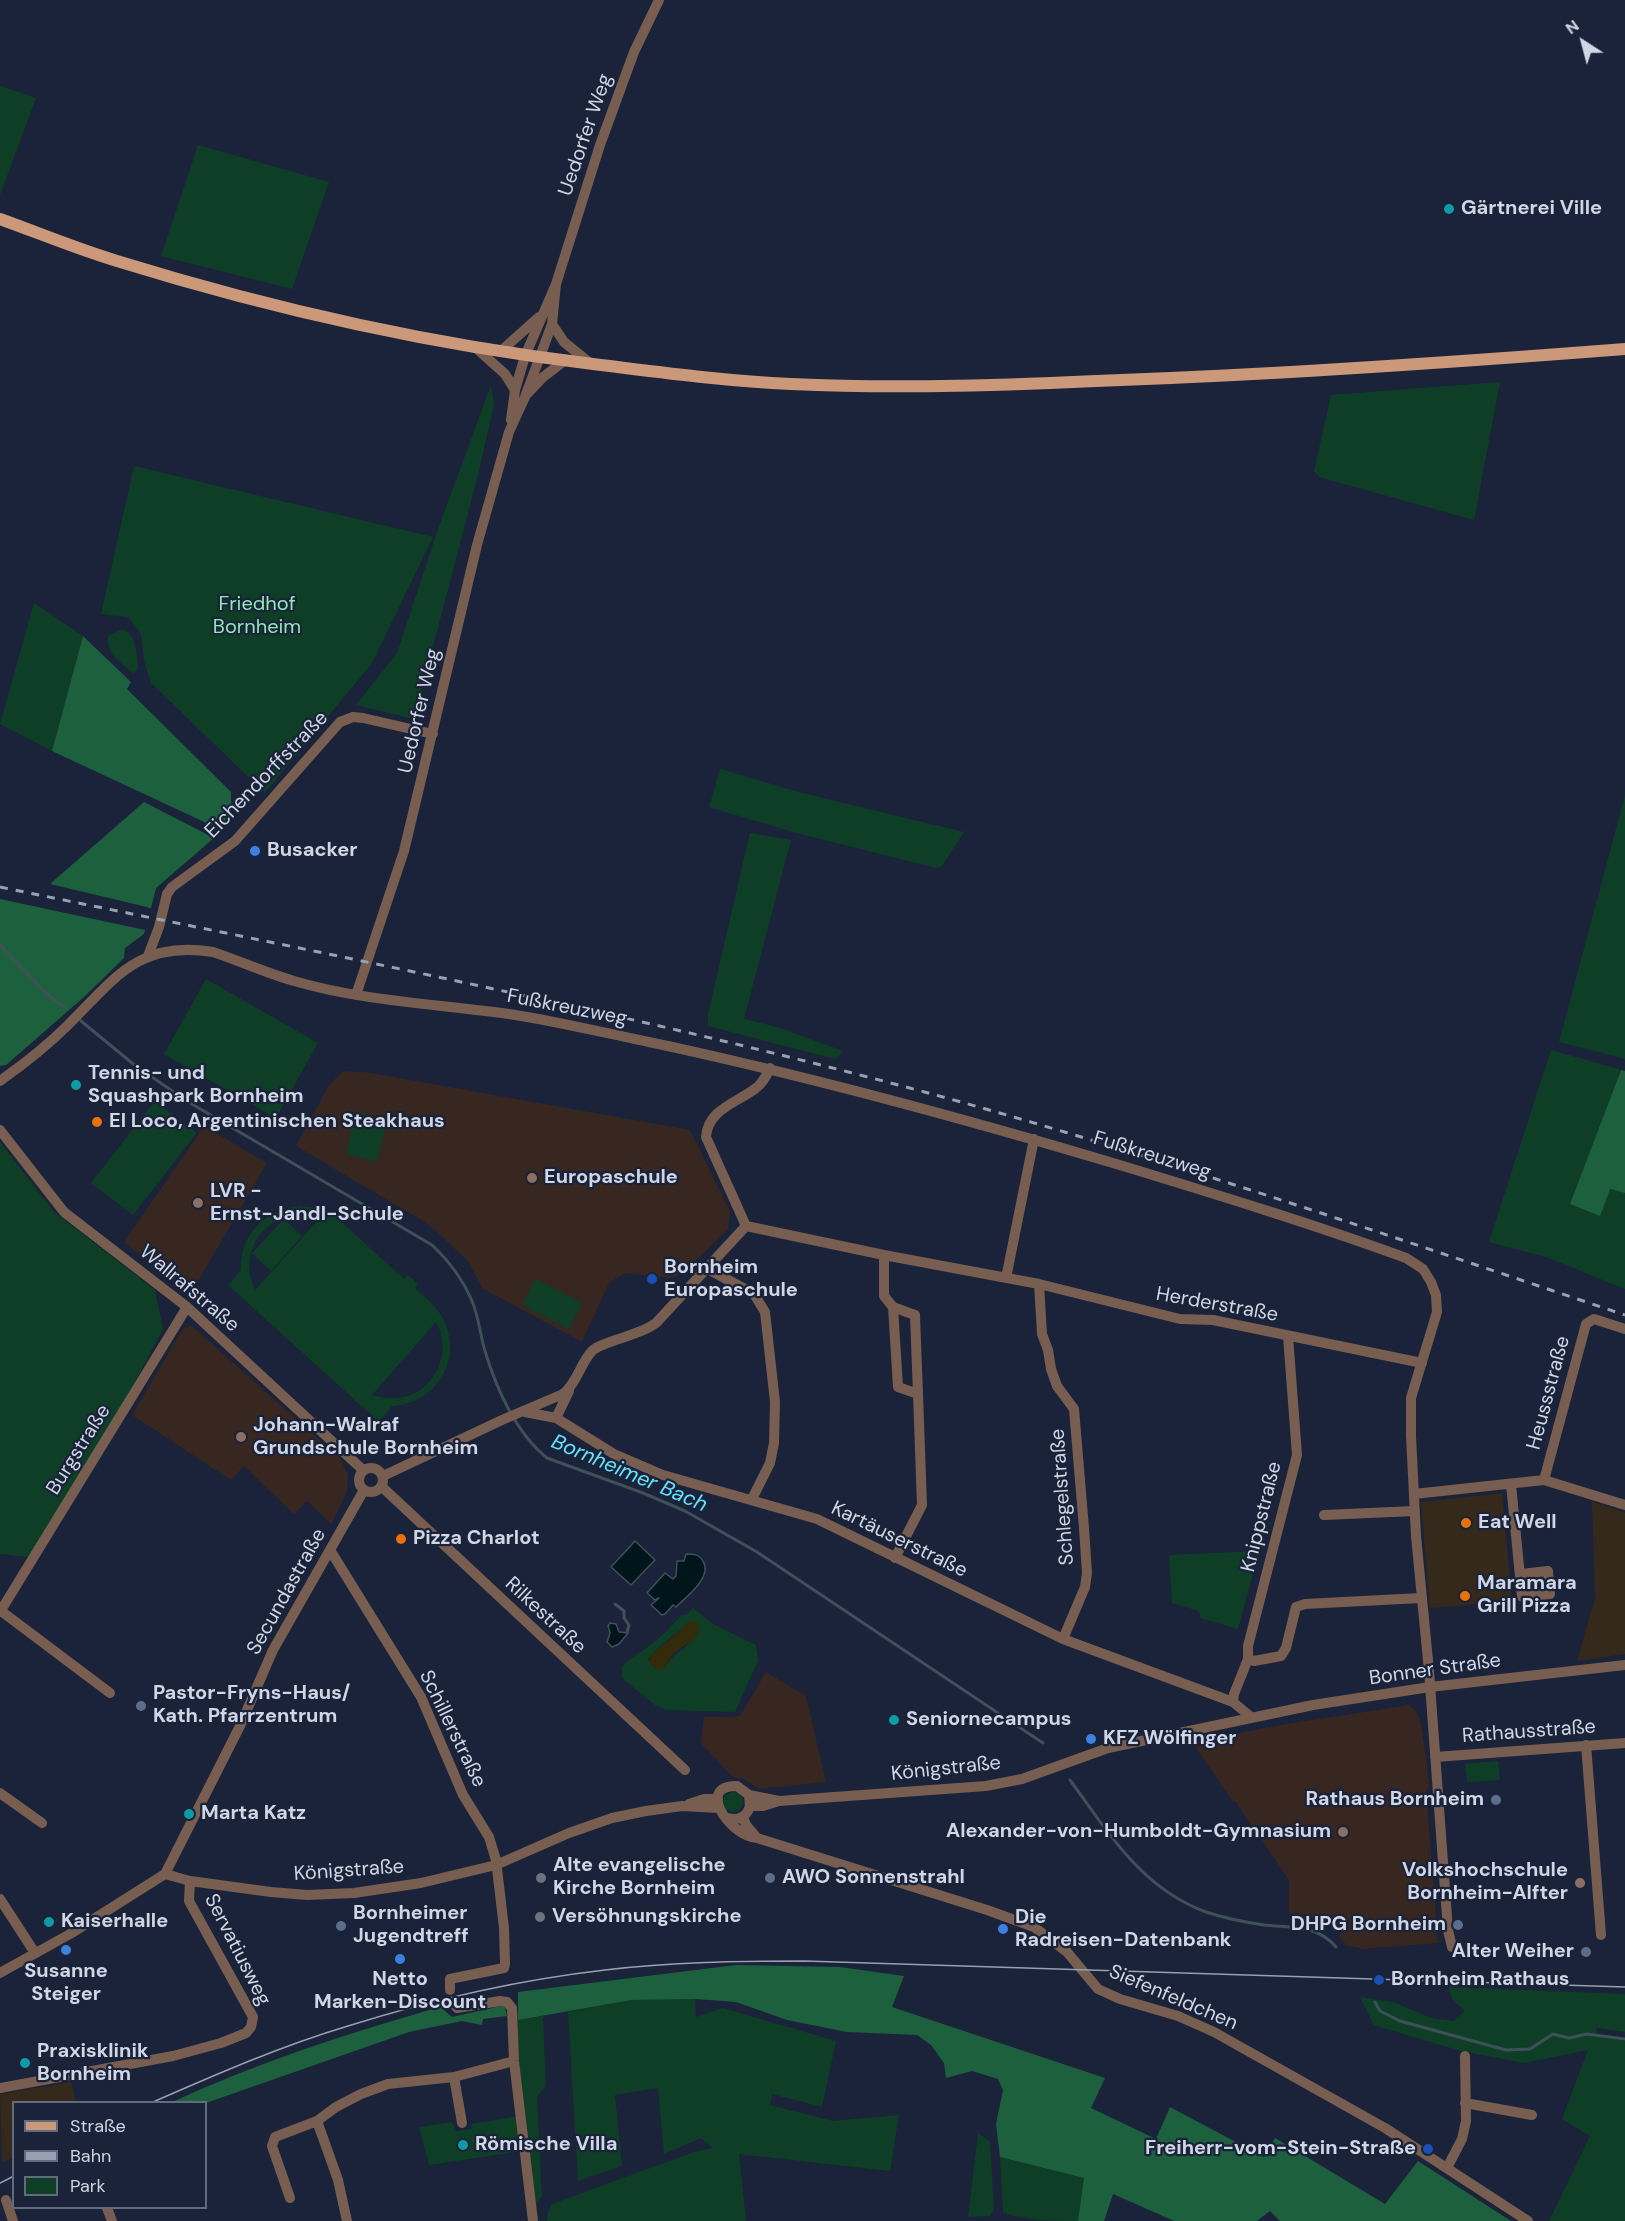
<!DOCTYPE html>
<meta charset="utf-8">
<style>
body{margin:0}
#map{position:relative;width:1625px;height:2221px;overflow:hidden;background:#1a2339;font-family:"DM Sans",sans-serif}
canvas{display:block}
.legend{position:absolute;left:12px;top:2101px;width:195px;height:108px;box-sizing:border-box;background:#1a2339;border:2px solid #626b7e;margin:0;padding:8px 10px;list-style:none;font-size:18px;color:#cfd6e5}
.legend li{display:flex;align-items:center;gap:12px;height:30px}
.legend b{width:30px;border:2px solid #626b7e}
.north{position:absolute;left:1553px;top:12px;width:60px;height:60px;-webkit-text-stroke:4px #1a2339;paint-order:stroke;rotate:324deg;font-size:16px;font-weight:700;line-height:24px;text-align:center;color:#cfd6e5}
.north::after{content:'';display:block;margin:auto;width:21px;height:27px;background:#cfd6e5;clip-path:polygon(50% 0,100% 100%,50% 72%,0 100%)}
</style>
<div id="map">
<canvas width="1625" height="2221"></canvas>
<ul class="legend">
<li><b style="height:8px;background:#cb987a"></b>Straße</li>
<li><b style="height:8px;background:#98a0b1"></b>Bahn</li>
<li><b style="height:16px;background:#0e3f26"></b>Park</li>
</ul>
<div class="north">N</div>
</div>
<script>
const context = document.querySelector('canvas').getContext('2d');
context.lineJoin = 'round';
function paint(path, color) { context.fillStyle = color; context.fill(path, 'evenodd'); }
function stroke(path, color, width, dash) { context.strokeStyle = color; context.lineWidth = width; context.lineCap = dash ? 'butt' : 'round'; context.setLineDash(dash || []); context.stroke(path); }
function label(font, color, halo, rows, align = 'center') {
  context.font = font + ' "DM Sans",sans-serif'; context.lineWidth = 4.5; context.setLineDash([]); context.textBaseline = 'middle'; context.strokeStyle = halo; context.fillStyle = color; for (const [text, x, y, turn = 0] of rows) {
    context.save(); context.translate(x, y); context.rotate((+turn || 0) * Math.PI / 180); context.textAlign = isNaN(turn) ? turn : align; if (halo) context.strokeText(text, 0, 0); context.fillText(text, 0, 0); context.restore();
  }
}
paint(new Path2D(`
 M1502,1493L1512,1601L1430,1608L1421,1502Z
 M1592,1501L1625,1513V1654L1577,1661L1595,1598Z
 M71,2082L76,2102H14L13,2157L2,2163L0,2094Z`), '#34291a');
paint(new Path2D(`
 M343,1071L371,1073L690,1130L730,1211L728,1229L682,1274L671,1278L625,1273L609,1283L582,1342L482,1288L468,1261L428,1224L296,1146L329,1085Z
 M204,1126L267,1163L190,1295L124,1242Z
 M191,1325L340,1458L348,1475L347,1492L331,1524L307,1501L294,1514L244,1466L231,1480L132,1415L182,1330Z
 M766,1672L806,1696L826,1782L759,1789L742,1778H734L701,1744L704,1717L740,1716Z
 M1409,1705L1415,1710L1420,1719L1427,1763L1429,1787L1426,1791L1438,1943L1363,1949L1346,1945L1339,1936L1342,1932L1321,1919L1289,1914V1880L1235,1801L1233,1802L1192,1742L1286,1724Z`), '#382620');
paint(new Path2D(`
 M0,86L36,98L0,195Z
 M198,145L329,182L292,289L161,256Z
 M1500,382L1474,520L1319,477L1314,471L1331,395Z
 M491,385L494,404L479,471L414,719L356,705L397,653L437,532Z
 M134,466L433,537L372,663L265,793L151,683L144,661L141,634L128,617L101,614Z
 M34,603L83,636L52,751L0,724Z
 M123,629C137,635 136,655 139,669L133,673C122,663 103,652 109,635Z
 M720,769L802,793L964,832L942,866L936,868L793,832L709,807Z
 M1625,795V1059L1559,1042Z
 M750,833L791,840L744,1019L777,1027L843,1051L835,1059L708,1026V1014Z
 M206,979L318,1043L276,1118L164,1054Z
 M1551,1050L1621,1070L1570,1204L1610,1189L1625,1193V1289L1546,1257L1489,1242Z
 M155,1101L197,1133L133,1215L91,1183Z
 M356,1112L387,1120L377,1162L346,1154Z
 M0,1142L54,1212L155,1290L163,1329L108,1432L28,1557L0,1554Z
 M301,1206L317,1208L336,1217L404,1279L408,1275L418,1284L415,1288C425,1298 437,1306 443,1319C464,1359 436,1404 392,1406L379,1422L228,1285L241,1270C240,1234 265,1209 301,1206ZM295,1214H309L320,1218L255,1290C239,1256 259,1220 295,1214ZM436,1322C451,1346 440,1382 413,1394C400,1400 385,1399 372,1395Z
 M284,1219L302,1236L271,1271L252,1253Z
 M536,1279L582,1303L569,1329L522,1305Z
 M1259,1551L1238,1629L1201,1618L1199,1611L1172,1603L1169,1555Z
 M693,1608L713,1624L756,1645L758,1661L735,1712L666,1710L655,1705L622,1678V1666C633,1656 643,1651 654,1642C665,1634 672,1625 682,1615H686ZM688,1623H697C704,1640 673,1651 665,1667L652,1666L648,1659L655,1651Z
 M1498,1761L1500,1780L1467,1782L1465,1764Z
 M723 1802a10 10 0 1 1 20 0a10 10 0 1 1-20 0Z
 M1449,1987L1625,1994V2032L1597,2028L1596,2035L1625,2041V2221H1549L1590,2136L1562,2119L1588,2050L1524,2063L1461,2051L1374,2025L1360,1997L1393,2002L1431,2018L1454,2021L1465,2011L1452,1999Z
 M695,1999L696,2017L723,2008L836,2041L822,2107L772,2094L770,2105L833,2121L899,2115L890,2171L739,2154L746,2221H547L548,2212L552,2204L694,2152L713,2148L701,2138L664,2154L658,2088L615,2095L622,2166L578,2181L568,2012L632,2000Z
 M543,2016L546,2086L537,2096L542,2197L535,2206L518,2051V2020Z
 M518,2116L522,2151L429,2165L419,2127L452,2122L456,2131L472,2129L471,2124Z
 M978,2133L990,2142L994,2209L990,2216L968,2217Z
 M1000,2157L1084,2178L1078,2221C1055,2221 1023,2221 1003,2212Z`), '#0e3f26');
paint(new Path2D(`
 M83,636L131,682L127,689L231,792C231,810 234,820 215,827L52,751Z
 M144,802L214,838L156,888L151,908L50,884Z
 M0,899L145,930L144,934L125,948L124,958L84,997L6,1065L0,1066Z
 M1621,1070L1625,1071V1193L1610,1189L1600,1216L1570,1204Z
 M736,1965L840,1967L904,1976L892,2007L1105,2078L1091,2108L1156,2139L1170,2107L1264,2157L1275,2138L1385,2204L1418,2161L1511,2221H1280L1270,2211L1257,2221H1174L1113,2194L1104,2221H1078L1084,2178L1000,2157L996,2124L1003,2090L998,2079L972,2071L946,2078L944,2063L931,2045L917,2035L847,2032L787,2020L736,2002L695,1999L632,2000L518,2020V1992Z
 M501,2006L505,2007L507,2016L483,2019L482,2025L462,2021L409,2032L206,2103L172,2102C259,2062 348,2033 440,2007L452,2017Z`), '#1d603e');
paint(new Path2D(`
 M692,1621L697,1623C704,1640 683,1644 673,1654C669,1659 666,1665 662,1670L654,1668L649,1661L651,1655L682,1629L684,1625Z`), '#332b0a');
const water = new Path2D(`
 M635,1541L655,1560L631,1585L611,1567Z
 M686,1554C693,1554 699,1554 703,1561C713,1577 686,1597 676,1607L673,1605L665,1614L662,1615L651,1605L659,1598L655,1600L647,1593L665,1573L673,1579L676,1576L677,1561H684Z
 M610,1623L616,1624L619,1632L628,1633L619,1644L612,1647L607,1642L610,1633L608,1626Z`);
paint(water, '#00161b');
stroke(water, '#3e5058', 1.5);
stroke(new Path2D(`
 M0,945L47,994L65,1008
 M81,1021L132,1063L185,1100L432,1245C449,1261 463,1280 472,1301C479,1317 480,1335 485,1351C496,1388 516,1433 547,1458L643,1493L685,1511L757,1552L1043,1743
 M615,1604L624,1611V1618L629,1625L627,1632
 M1070,1780C1109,1833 1141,1888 1206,1912C1224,1918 1244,1922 1264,1925C1290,1928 1317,1924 1336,1947
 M1375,2002L1380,2011L1400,2021L1506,2050L1530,2049L1553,2034L1569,2038L1587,2034L1625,2039`), '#3e5058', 3);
stroke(new Path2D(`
 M552,324L564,342L591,364
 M476,348L505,374L515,390
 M501,351L539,317
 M527,394L542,378L564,361
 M511,420L515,390L525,356L556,284L600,145L634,52L659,0
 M148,956L159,927L167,894L172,887L235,841L340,722L353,717L363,718L433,734
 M356,995L404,851L477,545L509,432L525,397L552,324L556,284
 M0,1081C24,1064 47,1046 68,1025C115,978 139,940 213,952C240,961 266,973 294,981C366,1002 441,1004 515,1015C560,1022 604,1033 649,1042C809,1076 966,1119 1123,1166C1218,1195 1313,1224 1406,1258L1423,1269L1431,1282L1436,1295L1437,1312L1411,1398V1436L1416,1536L1429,1671L1448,1930L1452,1947
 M0,1130L64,1212L187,1307L363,1470
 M746,1226L884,1255L1039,1284L1180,1319L1213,1320L1422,1363
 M746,1226L706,1137C708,1109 737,1103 756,1088C763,1083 766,1076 770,1068
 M884,1255V1296L893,1307L898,1387L918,1394L922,1505L895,1558
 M706,1268L754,1294L765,1312L775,1402L774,1443L770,1463L752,1499
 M1006,1278L1034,1139
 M1039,1284L1042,1334L1048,1350L1051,1369L1057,1386L1074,1409L1084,1528L1087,1573L1085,1587L1063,1639
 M893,1307L915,1315L918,1394
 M525,1412L556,1418L614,1454L663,1475L817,1519L1063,1639L1233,1702L1251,1717
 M556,1418L569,1391
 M359 1480a12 12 0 1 1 24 0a12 12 0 1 1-24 0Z
 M383,1476L502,1420L563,1394C577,1383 580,1364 592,1351C602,1341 639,1336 656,1323L746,1226
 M1544,1480L1586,1324L1594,1319L1625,1329
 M1511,1484L1522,1597L1550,1594L1548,1571L1521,1574
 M381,1486L685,1770
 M1414,1494L1544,1480L1625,1505
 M1324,1515L1415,1511
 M330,1550L421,1697L463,1795L489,1837L496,1860L504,1928L505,1964L504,1968L450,1979V1990
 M1,1611L110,1693
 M0,1612L187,1307
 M1248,1659L1254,1661L1281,1656L1286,1648L1296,1607L1305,1604L1421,1598
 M1233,1702L1234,1694L1248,1659V1646L1297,1455L1288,1336
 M1586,1745L1601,1935
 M1435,1757L1625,1743
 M0,1793L42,1823
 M749,1795L779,1801
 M689,1804L704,1799H718
 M750,1806H763L779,1801L986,1786L1022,1779L1108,1748L1313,1705L1430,1687L1625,1665
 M743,1817L746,1825L757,1838
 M728,1818C738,1821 747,1817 750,1806L749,1795L737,1786C696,1785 728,1835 757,1838L987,1910L1034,1927L1067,1952L1098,1989L1120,1999L1178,2016L1214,2032L1385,2128L1528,2221
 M165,1874L240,1726L273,1650L364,1490
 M0,1899L35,1953
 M0,1973L70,1934L165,1874L190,1881L271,1892L307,1895L354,1893L421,1883L496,1865L569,1833L612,1818L646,1811L682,1806L718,1808
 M453,2003L457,2008L500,2001L507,2002L512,2008L514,2061L533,2221
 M454,2077L462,2123
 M0,2088L173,2056L221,2043L246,2033L251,2027L253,2017L189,1901L190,1881
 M1465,2103L1532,2115
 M317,2121L338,2180L347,2221
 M1447,2168L1462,2139L1466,2121L1465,2056
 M290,2198L272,2146L275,2137L317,2121L336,2107L361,2094L388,2084L454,2077L514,2061
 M6,2200L13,2221
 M107,2208L112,2221`), '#775e50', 10);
stroke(new Path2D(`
 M0,219C39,233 77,249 117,261C272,309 432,345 593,364C659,372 724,381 791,384C901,389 1011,385 1121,380C1289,374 1457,362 1625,349`), '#cb987a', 12);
stroke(new Path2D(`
 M153,2102C217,2074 281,2046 348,2026C431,2000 518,1980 605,1970C671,1962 738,1961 805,1961L1625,1987
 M0,2183L14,2176`), '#98a0b1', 1.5);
stroke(new Path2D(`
 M0,887C312,951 625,1011 932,1094C1166,1158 1395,1238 1625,1315`), '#98a0b1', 3, [8, 8]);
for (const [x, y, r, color] of [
 [1449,209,6,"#0f9aa8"],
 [255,851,6,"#3f7fe0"],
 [76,1085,6,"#0f9aa8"],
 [97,1122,6,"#e8710a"],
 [532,1178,6,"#8d6e63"],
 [198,1203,6,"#8d6e63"],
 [652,1279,6,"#1a4fb4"],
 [241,1437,6,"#8d6e63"],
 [1466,1523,6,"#e8710a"],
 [401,1539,6,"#e8710a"],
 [1465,1596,6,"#e8710a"],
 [141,1706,6,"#5c6f8a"],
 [894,1720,6,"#0f9aa8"],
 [1091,1739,6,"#3f7fe0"],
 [1496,1800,6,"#5c6f8a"],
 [189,1814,6,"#0f9aa8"],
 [1343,1832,6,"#8d6e63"],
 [541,1878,6,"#6b7280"],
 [770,1878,6,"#5c6f8a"],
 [1580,1883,6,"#8d6e63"],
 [540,1917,6,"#6b7280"],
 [49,1922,6,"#0f9aa8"],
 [1458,1925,6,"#5c6f8a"],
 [341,1926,6,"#5c6f8a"],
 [1003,1929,6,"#3f7fe0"],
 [66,1950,6,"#3f7fe0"],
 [1586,1952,6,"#5c6f8a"],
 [400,1959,6,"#3f7fe0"],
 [1379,1980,6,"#1a4fb4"],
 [25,2063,6,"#0f9aa8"],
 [463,2145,6,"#0f9aa8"],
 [1428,2149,6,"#1a4fb4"]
]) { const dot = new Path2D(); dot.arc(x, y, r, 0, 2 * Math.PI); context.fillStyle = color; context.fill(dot); stroke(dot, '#1a2339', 2); }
label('20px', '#cfd6e5', '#1a2339', [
 ["Uedorfer Weg",586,135,-71],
 ["Uedorfer Weg",420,711,-77],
 ["Eichendorffstraße",267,775,-46],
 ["Fußkreuzweg",567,1008,11],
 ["Fußkreuzweg",1152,1156,17],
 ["Wallrafstraße",189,1289,40],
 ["Herderstraße",1217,1305,10],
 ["Heussstraße",1549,1393,-75],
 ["Burgstraße",79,1450,-58],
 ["Schlegelstraße",1063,1497,-94],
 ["Knippstraße",1262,1517,-76],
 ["Kartäuserstraße",899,1540,26],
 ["Secundastraße",287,1592,-61],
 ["Rilkestraße",545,1616,43],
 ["Bonner Straße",1435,1670,-8],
 ["Schillerstraße",452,1729,64],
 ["Rathausstraße",1529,1732,-4],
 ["Königstraße",946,1769,-6],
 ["Königstraße",349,1871,-4],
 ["Servatiusweg",237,1950,63],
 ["Siefenfeldchen",1173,1998,23]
]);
label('bold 20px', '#cfd6e5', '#1a2339', [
 ["Gärtnerei Ville",1461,209],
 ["Busacker",267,851],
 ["Tennis- und",88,1074],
 ["Squashpark Bornheim",88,1097],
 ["El Loco, Argentinischen Steakhaus",109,1122],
 ["Europaschule",544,1178],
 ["LVR -",210,1192],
 ["Ernst-Jandl-Schule",210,1215],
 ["Bornheim",664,1268],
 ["Europaschule",664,1291],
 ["Johann-Walraf",253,1426],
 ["Grundschule Bornheim",253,1449],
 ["Eat Well",1478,1523],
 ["Pizza Charlot",413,1539],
 ["Maramara",1477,1584],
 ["Grill Pizza",1477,1607],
 ["Pastor-Fryns-Haus/",153,1694],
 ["Kath. Pfarrzentrum",153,1717],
 ["Seniornecampus",906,1720],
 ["KFZ Wölfinger",1103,1739],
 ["Rathaus Bornheim",1484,1800,"right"],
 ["Marta Katz",201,1814],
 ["Alexander-von-Humboldt-Gymnasium",1331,1832,"right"],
 ["Alte evangelische",553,1866],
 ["Kirche Bornheim",553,1889],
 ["Volkshochschule",1568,1871,"right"],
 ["Bornheim-Alfter",1568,1894,"right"],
 ["AWO Sonnenstrahl",782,1878],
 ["Bornheimer",353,1914],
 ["Jugendtreff",353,1937],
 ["Versöhnungskirche",552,1917],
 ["Die",1015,1918],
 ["Radreisen-Datenbank",1015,1941],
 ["Kaiserhalle",61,1922],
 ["DHPG Bornheim",1446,1925,"right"],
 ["Alter Weiher",1574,1952,"right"],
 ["Susanne",66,1972,"center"],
 ["Steiger",66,1995,"center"],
 ["Netto",400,1980,"center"],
 ["Marken-Discount",400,2003,"center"],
 ["Bornheim Rathaus",1391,1980],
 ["Praxisklinik",37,2052],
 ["Bornheim",37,2075],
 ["Römische Villa",475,2145],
 ["Freiherr-vom-Stein-Straße",1416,2149,"right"]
], 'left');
label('20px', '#8deab4', '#1a2339', [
 ["Friedhof",257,605],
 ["Bornheim",257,628]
]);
label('italic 21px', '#63e3fe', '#1a2339', [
 ["Bornheimer Bach",629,1474,23]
]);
</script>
